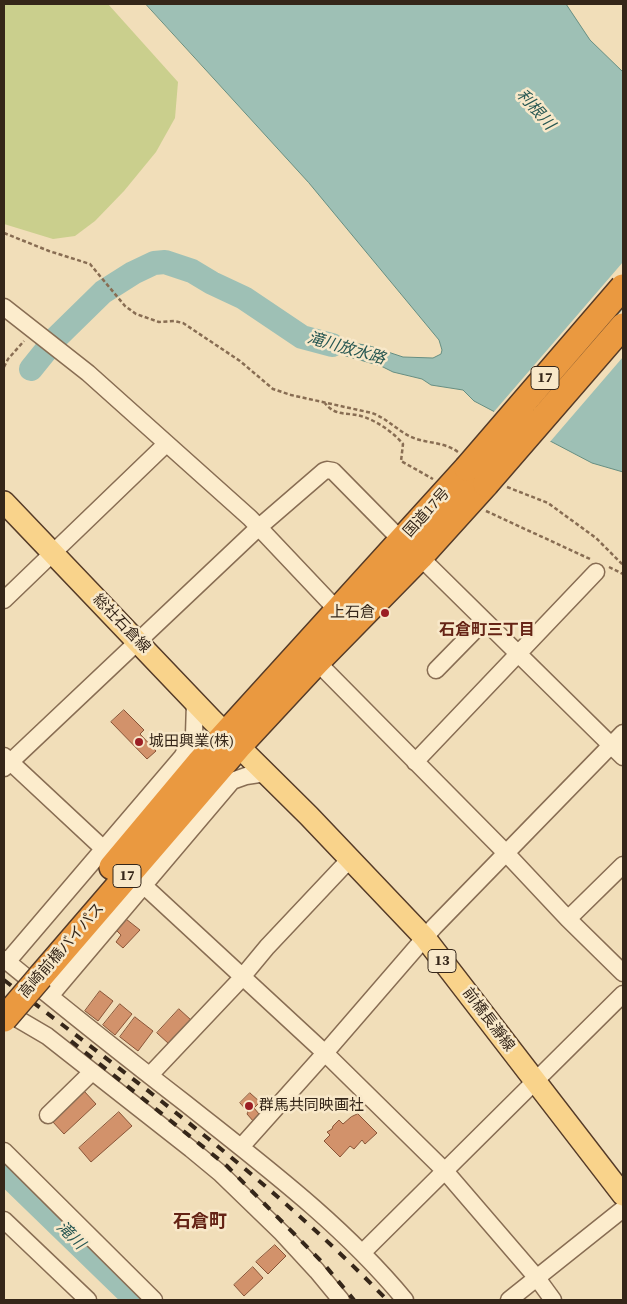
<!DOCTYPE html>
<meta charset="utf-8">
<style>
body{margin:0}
#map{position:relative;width:627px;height:1304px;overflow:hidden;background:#f1deb9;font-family:"Source Serif 4",serif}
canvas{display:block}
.frame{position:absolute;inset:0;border:5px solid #352619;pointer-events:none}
</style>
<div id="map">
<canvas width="627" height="1304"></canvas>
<div class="frame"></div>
</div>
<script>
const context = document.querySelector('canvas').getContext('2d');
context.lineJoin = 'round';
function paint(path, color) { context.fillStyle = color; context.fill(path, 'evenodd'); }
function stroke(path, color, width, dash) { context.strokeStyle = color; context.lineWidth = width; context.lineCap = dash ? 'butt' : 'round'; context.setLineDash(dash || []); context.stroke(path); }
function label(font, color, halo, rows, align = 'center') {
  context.font = font + ' "Source Serif 4","Noto Sans JP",serif'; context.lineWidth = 5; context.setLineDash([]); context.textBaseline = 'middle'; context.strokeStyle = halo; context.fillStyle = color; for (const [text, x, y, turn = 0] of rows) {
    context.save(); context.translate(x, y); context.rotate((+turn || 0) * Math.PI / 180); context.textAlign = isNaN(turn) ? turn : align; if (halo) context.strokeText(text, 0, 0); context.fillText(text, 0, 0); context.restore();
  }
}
paint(new Path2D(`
 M4,4H108L178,82L175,118L156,152L124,191L95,221L75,236L53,239L4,224Z`), '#cacf8d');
const water = new Path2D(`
 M146,4H566L590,40L623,72V472L592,463L474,401L463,390L431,385L422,379L393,372L381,366L308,345L302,337L332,339L370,346L403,357L433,358L441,354L442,350L439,340L309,183Z`);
paint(water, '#9ec0b5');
stroke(water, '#668e82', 1);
paint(new Path2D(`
 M623,262V302L516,426L492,414Z
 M623,309V357L549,443L521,429Z`), '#f1deb9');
stroke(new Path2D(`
 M31,369L56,338L103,292L133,273L154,263L165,262L192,271L212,283L244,298L302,337L332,345
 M4,1172L136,1300`), '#9ec0b5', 24);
const building = new Path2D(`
 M124,710L144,730L140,734L156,751L147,759L111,722Z
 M126,919L140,930L123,948L116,942L121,935L117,931Z
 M100,991L113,1001L98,1021L85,1011Z
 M120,1004L132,1014L115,1035L103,1025Z
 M179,1009L191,1020L169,1044L157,1033Z
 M135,1017L153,1031L138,1051L120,1037Z
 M84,1091L96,1104L64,1134L52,1121Z
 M250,1093L260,1102L254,1108L259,1114L254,1122L247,1114L248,1112L240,1103Z
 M119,1112L132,1126L91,1162L79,1148Z
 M358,1114L377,1133L365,1144L362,1140L354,1149L350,1146L340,1157L324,1141L330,1135L327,1132L332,1129L333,1126L339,1120L343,1124L351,1117Z
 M275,1245L286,1256L268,1274L256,1262Z
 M253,1267L263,1278L244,1296L234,1285Z`);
paint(building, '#d2926b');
stroke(building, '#895437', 1);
const minor = new Path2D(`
 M4,307L88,373L250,518L338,611
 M420,557L623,757
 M4,600L166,444
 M317,662L506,853L568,919L623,973
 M436,670L484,621
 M4,756L108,853
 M415,762L596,572
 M4,768L258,528L324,471L327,470L333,471L402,541
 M140,882L325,1053L445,1171L537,1278L553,1300
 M568,919L623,865
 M4,959C64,1008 124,1056 185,1103C263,1165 342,1224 405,1300
 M7,962L182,757L194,735L195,702
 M50,996L232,781L246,776L266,773
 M4,1008L18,1019L47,1036L191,1149L220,1173L282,1233L317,1271L341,1300
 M150,1075L238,982L267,947L349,860
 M48,1115L92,1072
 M241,1147L325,1053L434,927L623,733
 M4,1151L154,1300
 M4,1220L88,1300
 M363,1252L623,994
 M509,1300L623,1209`);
const major = new Path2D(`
 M4,502L212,720L309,816L425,938L623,1195`);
const highway = new Path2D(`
 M112,867L199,763L467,468
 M40,977L238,747L317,662L420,557L486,484`);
stroke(minor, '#886d53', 19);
stroke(major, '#553b28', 24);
stroke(highway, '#553b28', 28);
stroke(new Path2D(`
 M4,233L49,251L90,264L125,306L136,314L159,322L174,321L183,323L240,361L273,389L291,395L372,413C386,418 396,429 409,436C425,444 443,441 458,452
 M4,367L8,359L24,341
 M324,402C336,418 347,411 364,417C378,422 393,432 403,444L401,461L433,479
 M507,487L548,503L596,538L623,565
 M486,511L590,559
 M609,567L623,574`), '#886d53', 2.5, [4, 2.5]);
stroke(minor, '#fceccc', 16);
stroke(major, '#f9d38b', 21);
stroke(highway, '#ea9940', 25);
stroke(new Path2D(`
 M4,980C135,1081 271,1180 387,1300
 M71,1041L227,1166L323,1263L354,1300`), '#352619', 4, [9, 9]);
const highwayBridge = new Path2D(`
 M467,468L623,287
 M486,484L623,326
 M4,1019L40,977`);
stroke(highwayBridge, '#553b28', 28, []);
stroke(highwayBridge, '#ea9940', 25);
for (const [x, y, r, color] of [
 [385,613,5,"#9b1e24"],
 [139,742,5,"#9b1e24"],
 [249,1106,5,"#9b1e24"]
]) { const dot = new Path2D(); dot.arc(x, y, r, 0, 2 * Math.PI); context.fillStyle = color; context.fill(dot); stroke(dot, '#f8e8c9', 2); }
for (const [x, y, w] of [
 [545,378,28],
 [127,876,28],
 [442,961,28]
]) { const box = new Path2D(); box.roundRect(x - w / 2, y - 11.5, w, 23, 4); context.fillStyle = '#f8e8c9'; context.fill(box); stroke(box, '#352619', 1); }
label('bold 14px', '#352619', null, [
 ["17",545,378],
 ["17",127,876],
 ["13",442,961]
]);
label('15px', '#352619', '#f8e8c9', [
 ["国道17号",427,513,-48],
 ["総社石倉線",121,624,46],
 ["高崎前橋バイパス",62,951,-49],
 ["前橋長瀞線",488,1020,53]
]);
label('15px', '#352619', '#f8e8c9', [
 ["上石倉",375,613,"right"],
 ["城田興業(株)",149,742],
 ["群馬共同映画社",259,1106]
], 'left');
label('italic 16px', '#275752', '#f8e8c9', [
 ["利根川",535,110,48],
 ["滝川放水路",346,349,16],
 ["滝川",70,1236,44]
]);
label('bold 16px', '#652315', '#f8e8c9', [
 ["石倉町三丁目",487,631]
]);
label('bold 18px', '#652315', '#f8e8c9', [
 ["石倉町",200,1222]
]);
</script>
